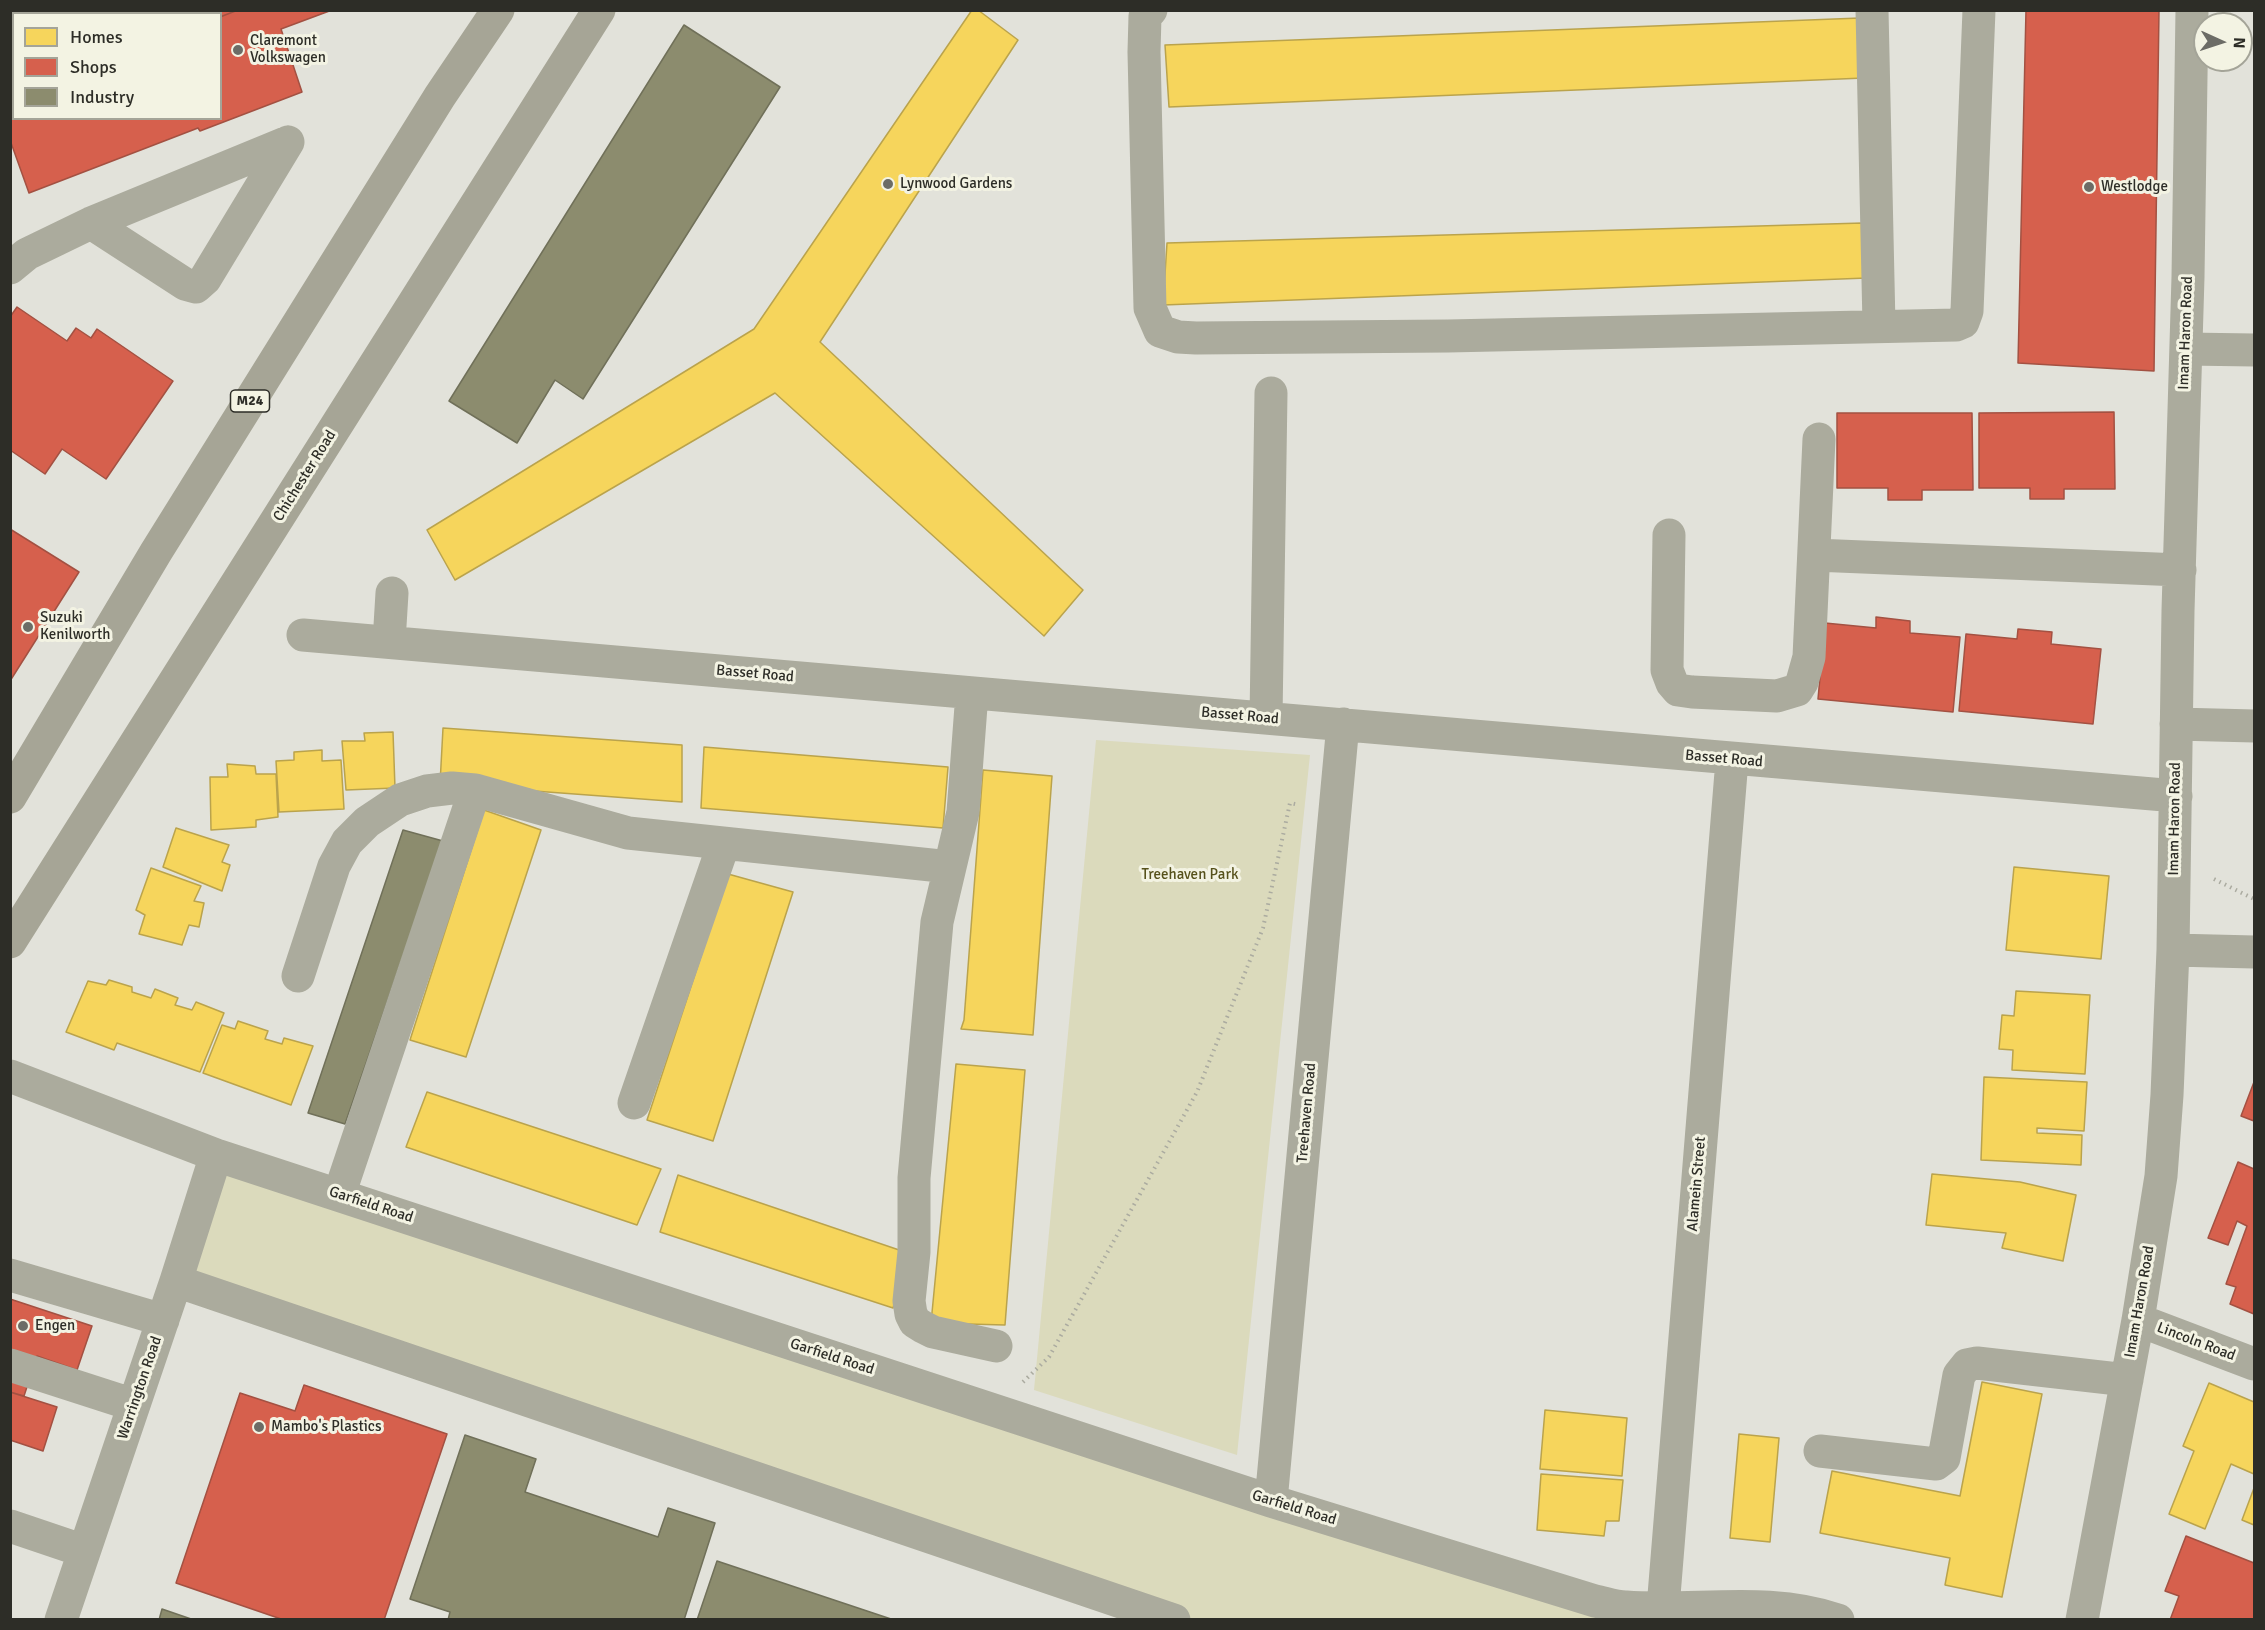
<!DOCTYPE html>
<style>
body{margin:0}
#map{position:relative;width:2265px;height:1630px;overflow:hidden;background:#e2e2da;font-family:Signika,sans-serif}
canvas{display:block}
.frame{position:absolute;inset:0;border:12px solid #2d2d27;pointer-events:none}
.legend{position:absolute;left:12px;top:12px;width:210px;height:108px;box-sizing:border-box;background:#f3f3e3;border:2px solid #a4a498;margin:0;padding:8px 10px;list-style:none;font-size:18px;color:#2d2d27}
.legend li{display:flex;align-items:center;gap:12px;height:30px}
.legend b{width:30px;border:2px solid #a4a498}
.north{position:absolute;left:2193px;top:12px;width:60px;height:60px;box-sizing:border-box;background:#f3f3e3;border:2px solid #a4a498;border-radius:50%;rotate:93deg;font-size:16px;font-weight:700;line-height:24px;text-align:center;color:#2d2d27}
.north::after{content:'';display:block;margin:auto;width:21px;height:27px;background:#6c6c66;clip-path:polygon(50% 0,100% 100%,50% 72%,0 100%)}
</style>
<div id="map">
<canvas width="2265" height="1630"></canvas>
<div class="frame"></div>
<ul class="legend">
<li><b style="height:16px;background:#f6d55c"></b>Homes</li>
<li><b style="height:16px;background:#d6604d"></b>Shops</li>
<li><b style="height:16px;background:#8c8c6e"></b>Industry</li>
</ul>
<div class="north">N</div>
</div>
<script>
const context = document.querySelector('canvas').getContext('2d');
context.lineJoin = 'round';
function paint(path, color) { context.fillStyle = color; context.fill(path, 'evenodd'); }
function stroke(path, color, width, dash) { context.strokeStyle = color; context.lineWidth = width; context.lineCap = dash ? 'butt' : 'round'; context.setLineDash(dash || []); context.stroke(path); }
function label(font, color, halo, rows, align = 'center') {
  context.font = font + ' Signika,sans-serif'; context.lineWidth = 6; context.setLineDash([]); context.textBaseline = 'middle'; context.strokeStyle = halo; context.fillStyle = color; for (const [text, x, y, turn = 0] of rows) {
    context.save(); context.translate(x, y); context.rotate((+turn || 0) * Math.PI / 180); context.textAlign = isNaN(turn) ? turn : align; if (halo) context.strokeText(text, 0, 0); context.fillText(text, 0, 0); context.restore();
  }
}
paint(new Path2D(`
 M1096,740L1310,755L1237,1455L1034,1390Z
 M216,1155L1595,1601L1838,1619H1174L176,1281Z`), '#dbdabc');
const homes = new Path2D(`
 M972,10H978L1018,40L820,342L1083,590L1044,636L775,393L455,580L427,530L754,329Z
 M1860,18L1864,78L1169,107L1165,45Z
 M1863,223L1867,278L1163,305L1167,243Z
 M443,728L682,745V802L440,784Z
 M393,732L395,788L346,790L342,741H365L364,733Z
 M704,747L948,767L943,828L701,808Z
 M322,750V761L341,760L344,809L279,812L276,761L294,760V752Z
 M227,764L255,766L256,774H276L278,817L256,820V827L211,830L210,777H228Z
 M983,770L1052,776L1033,1035L961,1029L964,1020Z
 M484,810L541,830L466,1057L410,1040Z
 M176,828L229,845L222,862L230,865L222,891L163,867Z
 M2014,867L2109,876L2101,959L2006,950Z
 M151,868L201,886L194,901L204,903L199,927L189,925L182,945L139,934L145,915L136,910Z
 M728,874L793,892L713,1141L647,1120Z
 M109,980L132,987V992L151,998L155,989L178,998L175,1005L192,1010L196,1002L224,1013L200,1072L117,1043L114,1050L66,1032L88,981L106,985Z
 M2016,991L2090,995L2085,1074L2012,1070L2013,1050L1999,1049L2002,1015L2014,1016Z
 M238,1021L268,1031L265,1039L282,1044L284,1038L313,1046L291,1105L203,1073L222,1025L235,1029Z
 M956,1064L1025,1070L1005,1325L931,1323Z
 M1984,1077L2087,1082L2084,1131L2037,1128V1133L2082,1135L2081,1165L1981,1160Z
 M427,1092L661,1169L637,1225L406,1147Z
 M1932,1174L2020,1182L2076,1195L2063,1261L2002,1248L2006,1233L1926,1225Z
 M678,1175L908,1253L893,1308L660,1232Z
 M1982,1382L2042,1394L2002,1597L1945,1585L1950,1558L1820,1533L1832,1471L1960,1496Z
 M2209,1383L2254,1402V1474L2231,1464L2205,1529L2169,1514L2194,1451L2183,1446Z
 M1545,1410L1627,1418L1622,1476L1540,1469Z
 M1739,1434L1779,1438L1770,1542L1730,1538Z
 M1541,1474L1623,1480L1619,1521H1606L1604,1536L1537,1530Z
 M2254,1488V1525L2242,1520Z`);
paint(homes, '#f6d55c');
stroke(homes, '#baa34c', 1.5);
const shops = new Path2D(`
 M10,10H238L220,17V14H14V93L10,95Z
 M238,10H332L281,29L302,92L200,131L198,128L29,193L10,140V95L14,93V118H220V17Z
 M2026,10H2159L2154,371L2018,363Z
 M17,307L67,341L76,328L91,338L97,329L173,381L106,479L62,449L45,474L10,450V317Z
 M2114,412L2115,489H2064V499H2030V488H1979V413Z
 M1837,413H1972L1973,490H1922V500H1888V488H1837Z
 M10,529L79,572L10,681Z
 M1876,617L1910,621V633L1960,637L1953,712L1818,699L1825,623L1876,628Z
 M2018,629L2052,632L2051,644L2101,649L2093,724L1959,711L1966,634L2017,639Z
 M2254,1082V1121L2241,1116Z
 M2238,1162L2254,1169V1314L2230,1304L2236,1287L2226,1284L2247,1226L2237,1221L2228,1245L2208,1238Z
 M10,1299L92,1326L77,1370L37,1356L24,1396L10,1392Z
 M304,1385L447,1434L384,1620H284L176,1583L240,1393L295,1411Z
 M10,1392L57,1407L43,1451L10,1440Z
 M2186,1536L2254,1563V1620H2170L2179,1596L2165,1591Z`);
paint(shops, '#d6604d');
stroke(shops, '#a35142', 1.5);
const industry = new Path2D(`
 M684,25L780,87L583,399L555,380L517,443L449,401Z
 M403,830L443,841L345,1124L308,1113Z
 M465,1435L536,1459L525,1492L658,1537L668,1508L715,1523L684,1620H448L450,1612L410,1599Z
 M717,1561L894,1620H697Z
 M162,1609L194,1620H159Z`);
paint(industry, '#8c8c6e');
stroke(industry, '#707059', 1.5);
stroke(new Path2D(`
 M2214,879L2254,899
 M1023,1382L1049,1357L1197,1092L1263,928L1290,803L1299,805`), '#ababa0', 4, [1.5, 4.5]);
stroke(new Path2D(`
 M1151,10L1145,16L1144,52L1150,308L1160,331L1178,337L1196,338L1448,336L1956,325L1963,322L1967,311L1979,10
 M1872,10L1879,325
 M91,223L185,284L196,287L205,279L288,142
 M10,268L27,254L91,223L288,142
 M2186,349L2254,350
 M1669,535L1667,670L1672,683L1678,690L1692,692L1777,696L1797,690L1802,682L1809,657L1819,439
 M1814,555L2180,570
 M303,635C928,687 1551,745 2176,796
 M389,642L392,593
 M972,693L963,812L937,922L914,1178V1252L909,1301L911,1314L915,1322L923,1327L933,1332L996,1346
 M1266,718L1271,393
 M2176,724L2254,726
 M2173,950L2254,952
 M298,976L334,866L347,842L367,822L400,800L427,791L452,788L475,790L628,833L950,867
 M10,1076L216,1155L1271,1501L1595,1601C1605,1603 1616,1607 1626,1607C1697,1612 1769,1596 1838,1620
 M634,1103L724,843
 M339,1195L475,790
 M10,1275L163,1320
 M176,1281L1174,1620
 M2138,1320L2254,1364
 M10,1365L134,1405
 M1820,1451L1936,1464L1944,1458L1959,1375L1967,1365L1977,1363L2127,1380
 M1271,1501L1343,724
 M10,1526L84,1551
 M61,1620L176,1281L216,1155
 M1662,1620L1732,760
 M2082,1620L2138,1320L2161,1176L2167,1095L2173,950L2178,611L2188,277L2192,10`), '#abab9d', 33);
stroke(new Path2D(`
 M10,797L156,552L440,96L498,10
 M10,942L599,10`), '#a6a596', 33);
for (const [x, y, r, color] of [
 [238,50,6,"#6c6c66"],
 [888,184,6,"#6c6c66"],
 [2089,187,6,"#6c6c66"],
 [28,627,6,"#6c6c66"],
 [23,1326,6,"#6c6c66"],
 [259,1427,6,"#6c6c66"]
]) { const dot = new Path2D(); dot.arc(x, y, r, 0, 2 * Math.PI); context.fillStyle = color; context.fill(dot); stroke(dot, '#f3f3e3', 2); }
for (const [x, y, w] of [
 [250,401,39]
]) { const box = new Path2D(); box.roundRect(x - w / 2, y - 11, w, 22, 4.5); context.fillStyle = '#f3f3e3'; context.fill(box); stroke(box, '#2d2d27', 1.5); }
label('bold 14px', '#2d2d27', null, [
 ["M24",250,401]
]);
label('15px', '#2d2d27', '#f3f3e3', [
 ["Claremont",250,41],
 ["Volkswagen",250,58],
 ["Lynwood Gardens",900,184],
 ["Westlodge",2101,187],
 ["Suzuki",40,618],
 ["Kenilworth",40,635],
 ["Engen",35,1326],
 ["Mambo's Plastics",271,1427]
], 'left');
label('15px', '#2d2d27', '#f3f3e3', [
 ["Imam Haron Road",2186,333,-88],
 ["Chichester Road",305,476,-58],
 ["Basset Road",755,674,5],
 ["Basset Road",1240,716,5],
 ["Basset Road",1724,759,5],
 ["Imam Haron Road",2175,819,-89],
 ["Treehaven Road",1307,1113,-85],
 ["Alamein Street",1697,1184,-85],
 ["Garfield Road",371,1205,18],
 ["Imam Haron Road",2140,1302,-80],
 ["Lincoln Road",2196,1342,21],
 ["Garfield Road",832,1357,18],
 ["Warrington Road",140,1388,-71],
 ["Garfield Road",1294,1508,17]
]);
label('15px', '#56511b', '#f3f3e3', [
 ["Treehaven Park",1190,875]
]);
</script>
